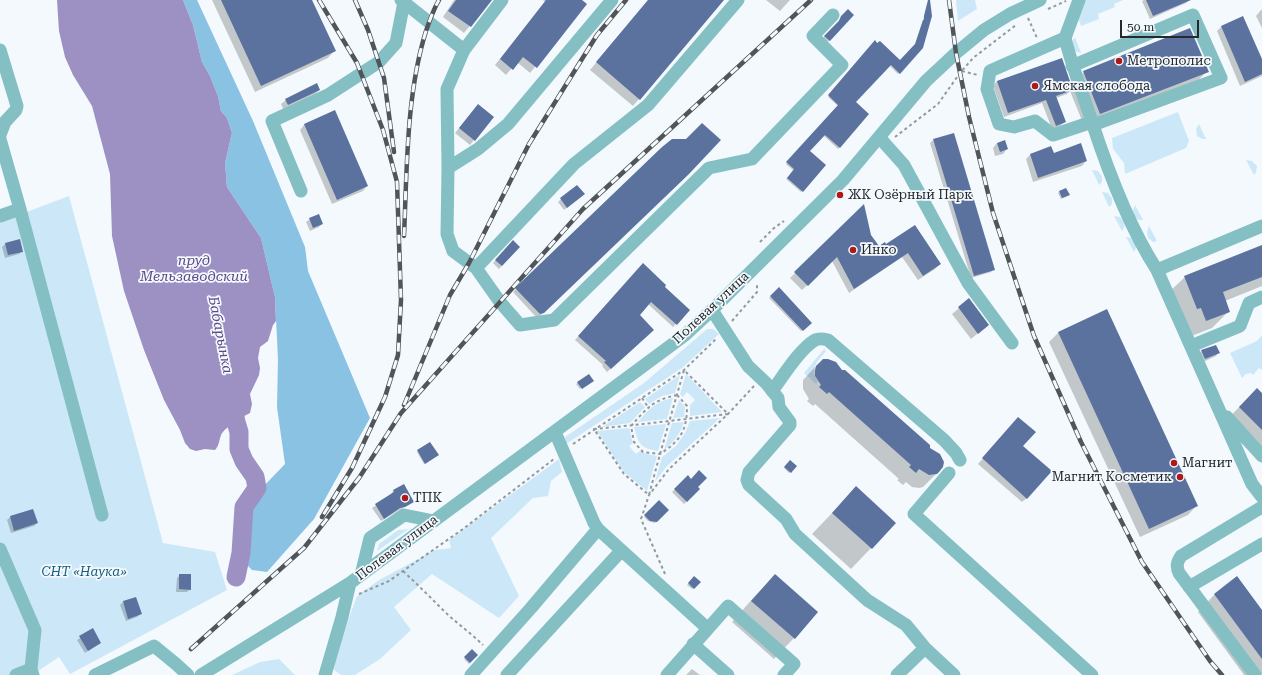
<!DOCTYPE html>
<meta charset="utf-8">
<style>
body{margin:0}
#map{position:relative;width:1262px;height:675px;overflow:hidden;background:#f3f9fd;font-family:"Roboto Serif",serif}
canvas{display:block}
.scale{position:absolute;left:1120px;top:20px;width:79px;height:18px;box-sizing:border-box;border:2px solid #23292d;border-top:0;padding-left:5px;font-size:12px;line-height:14px;white-space:nowrap;color:#23292d;-webkit-text-stroke:3px #f3f9fd;paint-order:stroke}
</style>
<div id="map">
<canvas width="1262" height="675"></canvas>
<div class="scale">50 m</div>
</div>
<script>
const context = document.querySelector('canvas').getContext('2d');
context.lineJoin = 'round';
function paint(path, color) { context.fillStyle = color; context.fill(path, 'evenodd'); }
function stroke(path, color, width, dash) { context.strokeStyle = color; context.lineWidth = width; context.lineCap = dash ? 'butt' : 'round'; context.setLineDash(dash || []); context.stroke(path); }
function label(font, color, halo, rows, align = 'center') {
  context.font = font + ' "Roboto Serif",serif'; context.lineWidth = 3.5; context.setLineDash([]); context.textBaseline = 'middle'; context.strokeStyle = halo; context.fillStyle = color; for (const [text, x, y, turn = 0] of rows) {
    context.save(); context.translate(x, y); context.rotate((+turn || 0) * Math.PI / 180); context.textAlign = isNaN(turn) ? turn : align; if (halo) context.strokeText(text, 0, 0); context.fillText(text, 0, 0); context.restore();
  }
}
paint(new Path2D(`
 M956,0H975L977,9L958,21Z
 M1085,0H1123L1114,4L1115,7L1098,14L1099,19L1081,26L1078,18Z
 M1075,37L1081,53L1074,51L1072,42Z
 M1178,112L1189,141L1186,148L1125,174L1124,163L1113,149L1112,138Z
 M1199,124L1206,139H1202L1197,136L1196,129Z
 M1246,160L1252,161L1257,166L1256,172L1254,175Z
 M1092,170L1098,171L1102,176V182L1099,185Z
 M1102,192L1108,193L1112,198V204L1109,207Z
 M69,196L163,543L215,552L227,590L70,674L59,657L32,675H0V222Z
 M1135,205L1143,220H1139L1134,217L1133,210Z
 M1114,216L1120,217L1125,222L1124,228L1122,231Z
 M1149,226L1157,241L1153,242L1148,238L1147,232Z
 M1126,237L1133,238L1137,246L1134,252Z
 M707,329H713L719,334L682,368L566,444L565,437L644,383Z
 M1262,335V370L1259,368L1253,375L1251,373L1246,374L1242,378L1230,353L1257,341Z
 M824,349L826,351C819,360 808,369 818,381L816,384L804,373Z
 M686,374L722,412L690,416V405L695,400L687,392L683,397L680,394Z
 M680,375L675,393L662,396L649,404L645,399Z
 M673,398L667,419L638,422C649,409 655,402 673,398Z
 M679,400L685,407L684,417L673,418Z
 M640,402L645,407L630,423L602,427Z
 M720,418L666,467L655,482L662,457L676,446L685,433L690,421Z
 M684,422C680,434 674,442 664,450L672,423Z
 M666,424L658,451C640,448 639,445 634,427Z
 M629,428L633,443L629,446L636,454L640,451L643,453L657,456L647,491L624,472L597,431Z
 M559,459L562,472L551,481L548,496L533,498L491,538L519,596L499,618L432,574L394,607L411,630L380,659L355,675H341L334,670L335,656L357,596L379,580L435,550L451,548L449,540Z
 M409,529L377,551L379,544L398,530Z
 M279,659L295,675H232L260,662Z`), '#cce8f8');
paint(new Path2D(`
 M183,0H197L253,121L305,247L308,271L370,418L314,519L267,572L252,570L244,562L248,509L261,489L285,464L277,407L278,360L275,297L261,238L227,187L225,163L232,133L227,118L221,111L218,96L210,76L202,62L193,25Z`), '#89c2e3');
paint(new Path2D(`
 M57,0H183L193,25L202,62L210,76L218,96L221,111L227,118L232,133L225,163L227,187L261,238L275,297L276,321L273,325L268,341L260,347L258,358L260,368L259,375L250,394L252,404L250,413C242,417 225,427 221,435C219,441 219,446 215,450L205,449L196,451L190,449L185,443L180,430L164,400L144,350L124,291L112,236L110,174L92,106L73,75L65,57L59,31Z`), '#9d91c4');
paint(new Path2D(`
 M212,0H311L334,51L328,58L255,92Z
 M454,0H491L464,33L443,17Z
 M543,0H580L586,4L530,73L517,62L506,75L495,65L545,2Z
 M648,0H723L633,106L590,70Z
 M766,0H790L780,11Z
 M928,0L922,47L898,74L889,65L854,102L868,114L838,149L823,135L808,151L825,165L801,192L786,179L794,171L786,164L838,106L828,97L875,42L900,61L915,46L923,20Z
 M1144,0H1189L1186,3L1150,19L1142,1Z
 M848,10L853,15L826,44L822,39Z
 M1261,10H1262V28L1256,16Z
 M1243,17L1262,62V76L1240,86L1217,31L1221,27Z
 M1061,60L1070,86L1084,72L1207,71L1192,87L1085,128L1070,91L1067,94L1056,98L1065,122L1060,126L1052,129L1042,103L1004,117L993,86L997,81Z
 M319,90L315,94L283,109L281,104L286,100Z
 M474,110V140L470,145L455,133Z
 M334,112L367,186L363,191L332,204L300,130L304,125Z
 M672,140L684,177L540,316L536,317L513,292Z
 M933,140L994,269L991,272L971,278L930,143Z
 M997,143L1007,149L1003,154L995,156L993,148Z
 M1051,148L1053,154L1086,161L1082,166L1033,182L1026,159L1030,155Z
 M1059,192L1068,196L1061,199L1058,193Z
 M580,197L564,210L558,202L561,199Z
 M864,206L870,235L879,247L885,244L940,264L935,269L918,280L902,257L849,293L832,261L802,290L790,278Z
 M310,219L322,224L319,227L310,231L306,222Z
 M19,241L22,251L19,254L5,258L2,247L5,244Z
 M513,242L519,247L499,269L493,263Z
 M1262,246V286L1225,301L1229,311L1212,328L1189,337L1168,293L1185,277Z
 M640,268L664,287L689,310L673,327L648,304L638,315L653,330L607,372L602,366L603,365L575,340Z
 M779,289L811,323L801,331L769,298Z
 M969,300L988,325L971,339L952,314Z
 M1107,310L1197,505L1188,515L1140,537L1049,342L1058,333Z
 M1202,351L1218,353L1216,356L1203,362L1199,354Z
 M819,363L842,371L929,449L941,469L923,487L919,488L912,487L906,482L903,485L897,480L899,479L815,404L813,406L807,401L809,399L803,389V380Z
 M588,375L592,380L580,389L576,384Z
 M1262,394V461L1261,462L1222,425L1240,406Z
 M1014,423L1022,446L1027,498L1022,502L978,464Z
 M418,451L436,456L424,464L417,452Z
 M790,461L796,466L789,473L784,468Z
 M688,477L699,489L684,504L672,492Z
 M404,485L413,502L381,521L372,508L391,495V494L393,491Z
 M856,488L895,523L851,569L812,534Z
 M659,502L667,510L655,523L648,521L644,517Z
 M33,510L37,523L34,526L11,533L7,520L10,517Z
 M180,575L190,589L187,592H176L177,578Z
 M775,576L817,612L794,638L774,659L732,622L755,596Z
 M694,578L699,582L692,589L687,585Z
 M1237,578L1262,612V675H1244L1198,612L1214,595Z
 M123,602L140,614L137,617L126,621L120,605Z
 M92,630L100,643L85,653L77,640Z
 M472,651L477,655L469,664L464,659Z
 M692,669L700,675H686Z`), '#0003');
stroke(new Path2D(`
 M231,396L236,422L239,432V449L244,461L255,477L257,488L244,507L241,553L236,577`), '#9d91c4', 19);
paint(new Path2D(`
 M221,0H312L336,51L261,86Z
 M456,0H492L471,27L448,11Z
 M546,0H582L587,4L537,68L523,57L513,70L500,59Z
 M648,0H724L640,100L596,62Z
 M928,0H930L932,16L923,48L900,74L891,65L856,102L869,114L840,148L825,135L810,151L826,165L803,192L787,178L794,169L786,162L838,105L828,95L875,40L877,43L880,41L900,60L915,44L923,20H924V16Z
 M1146,0H1191L1153,16Z
 M848,9L854,15L830,41L824,36L839,21L841,16Z
 M1243,16L1262,59V74L1245,82L1221,26Z
 M1190,28L1209,72L1100,114L1083,71Z
 M1062,58L1073,90L1056,96L1066,122L1056,126L1046,100L1008,113L997,81Z
 M317,83L320,90L288,105L285,99Z
 M478,104L494,117L475,141L459,128Z
 M335,110L368,186L337,200L304,124Z
 M702,123L721,140L689,174L544,313L540,314L515,288L662,147L672,139H686Z
 M954,133L995,270L974,276L933,139Z
 M1005,140L1008,149L1000,152L997,143Z
 M1081,143L1087,161L1038,178L1030,154L1051,146L1054,153Z
 M577,185L585,194L567,208L560,198Z
 M1066,188L1070,195L1062,198L1059,191Z
 M864,204L871,235L879,246L885,242L886,244L915,225L941,264L923,276L908,253L854,289L837,257L808,286L794,272Z
 M319,214L323,224L313,228L309,218Z
 M20,239L23,252L8,255L5,243Z
 M513,240L520,247L502,266L495,260Z
 M1262,245V277L1223,292L1230,312L1206,321L1201,308L1197,309L1184,276Z
 M643,263L666,285L665,287L690,310L677,325L651,302L640,315L654,330L611,369L604,362L606,361L578,336Z
 M779,287L812,323L803,331L770,296Z
 M969,298L989,325L978,334L958,307Z
 M1107,309L1198,506L1149,529L1058,332Z
 M1216,345L1220,353L1205,359L1201,350Z
 M823,359H828L836,362L842,370H845L930,445V448L940,454L944,462L943,467L939,472L937,474L929,475L919,469L916,473L909,467L911,465L829,392L827,394L819,387L821,385L815,376V371L816,366Z
 M589,374L594,381L582,389L577,382Z
 M1257,388L1262,393V430L1239,407Z
 M1018,417L1036,432L1023,446L1052,471L1027,499L982,458Z
 M430,442L439,455L425,464L417,450Z
 M790,460L797,466L791,473L784,467Z
 M699,470L707,478L698,487L700,489L687,502L674,489L688,475L691,479Z
 M404,484L414,502L405,507L400,508L384,519L375,504L394,492L393,490Z
 M856,486L896,523L872,549L832,513Z
 M659,500L669,510L657,522L650,521L644,515Z
 M33,509L38,523L14,531L10,516Z
 M179,574H191V590L179,589Z
 M775,574L818,612L795,639L751,601Z
 M694,576L701,582L694,589L688,583Z
 M1237,576L1262,610V659L1214,594Z
 M136,597L142,614L128,619L123,601Z
 M93,628L101,643L88,651L79,636Z
 M472,649L478,655L470,663L464,657Z`), '#5b719e');
stroke(new Path2D(`
 M1048,9L1066,1
 M1028,18L1037,38
 M962,71L978,75
 M895,137L938,104L960,73L973,58L1016,25
 M760,242L774,228L784,221
 M732,321L757,292V283
 M677,395L687,406C687,431 680,441 660,454L643,452L634,442L631,426C647,408 653,400 677,395Z
 M642,398L648,407
 M728,414C684,419 639,425 594,429L624,474L649,495C660,453 672,412 684,370L728,414
 M573,444L684,370L717,338
 M403,571C417,584 430,597 443,610C456,623 471,633 483,645
 M665,574L641,519L649,495L669,469L728,414L754,386
 M359,594L389,581L403,571L463,529L554,459`), '#93999d', 2, [3, 3]);
stroke(new Path2D(`
 M401,0L464,50
 M502,0L464,50L447,89L448,168L478,149L508,124L612,0
 M1079,0L1065,38L990,71L987,89L999,124L1014,127L1035,121L1053,135L1092,122
 M1065,38C1072,67 1083,94 1092,122C1108,171 1129,227 1157,270
 M0,50L17,106L16,110L5,122L0,135
 M1072,66L1193,15L1221,78L1093,125
 M879,137L904,165L968,283L1012,343
 M0,139L20,209L102,515
 M448,168L447,234L453,251L476,268L500,302L520,325L554,320L709,168L752,159L842,65L813,36L833,15
 M301,191L272,121L328,95L379,62L396,43L404,2
 M0,216L20,209
 M1262,226L1157,270L1252,484L1262,497
 M476,268L574,164L648,105L738,0
 M712,310L748,366L766,383L778,398L779,407L790,422V425L749,472L747,480L749,485L786,519L795,534L867,600L906,625L925,648L954,675
 M1191,346L1240,326L1249,303L1262,297
 M772,391C784,375 799,350 815,340C819,338 824,339 828,340L944,440L956,453L960,460
 M1227,417L1262,456
 M555,432L594,523L598,529L707,628
 M949,473L914,514L1092,675
 M0,549L35,630L31,669L33,675
 M361,575L370,538L404,515L434,521
 M1189,587L1262,544
 M693,644L728,675
 M16,675L31,669
 M95,675L154,646L176,664L188,675
 M201,675L350,583L685,335L712,310L843,180L926,81L956,53L984,30L1010,14L1040,0
 M325,675L342,617L350,583
 M471,675L531,608L598,529
 M507,675L621,551
 M667,675L728,606L794,664L784,675
 M897,675L925,648
 M1255,675L1179,573C1176,566 1177,562 1181,556L1262,507`), '#84bfc4', 13);
const rail = new Path2D(`
 M319,0L357,63L383,130L397,182L401,300L398,355L385,397L352,468L322,517
 M355,0L368,30L384,78L394,152
 M949,0L956,53L969,117L993,213L1034,336L1081,442L1142,562L1210,661L1222,675
 M404,236C407,170 406,95 426,31C430,20 433,10 439,0
 M404,405L450,295L469,263L529,144L597,35L626,0
 M191,649L304,548L359,478L401,413L583,209L811,0`);
stroke(rail, '#4f5559', 4.5);
stroke(rail, '#f3f9fd', 3, [9]);
for (const [x, y, r, color] of [
 [1119,61,4,"#ab1918"],
 [1035,86,4,"#ab1918"],
 [840,195,4,"#ab1918"],
 [853,250,4,"#ab1918"],
 [1174,463,4,"#ab1918"],
 [1180,477,4,"#ab1918"],
 [405,498,4,"#ab1918"]
]) { const dot = new Path2D(); dot.arc(x, y, r, 0, 2 * Math.PI); context.fillStyle = color; context.fill(dot); stroke(dot, '#f3f9fd', 1.5); }
label('13px', '#23292d', '#f3f9fd', [
 ["Метрополис",1127,61],
 ["Ямская слобода",1043,86],
 ["ЖК Озёрный Парк",848,195],
 ["Инко",861,250],
 ["Магнит",1182,463],
 ["Магнит Косметик",1172,477,"right"],
 ["ТПК",413,498]
], 'left');
label('13px', '#23292d', '#f3f9fd', [
 ["Полевая улица",711,308,-43],
 ["Полевая улица",397,548,-37]
]);
label('italic 13px', '#165c7c', '#f3f9fd', [
 ["СНТ «Наука»",84,572]
]);
label('italic 14px', '#5b4889', '#f3f9fd', [
 ["пруд",194,261],
 ["Мельзаводский",194,277],
 ["Бабарынка",220,335,79]
]);
</script>
